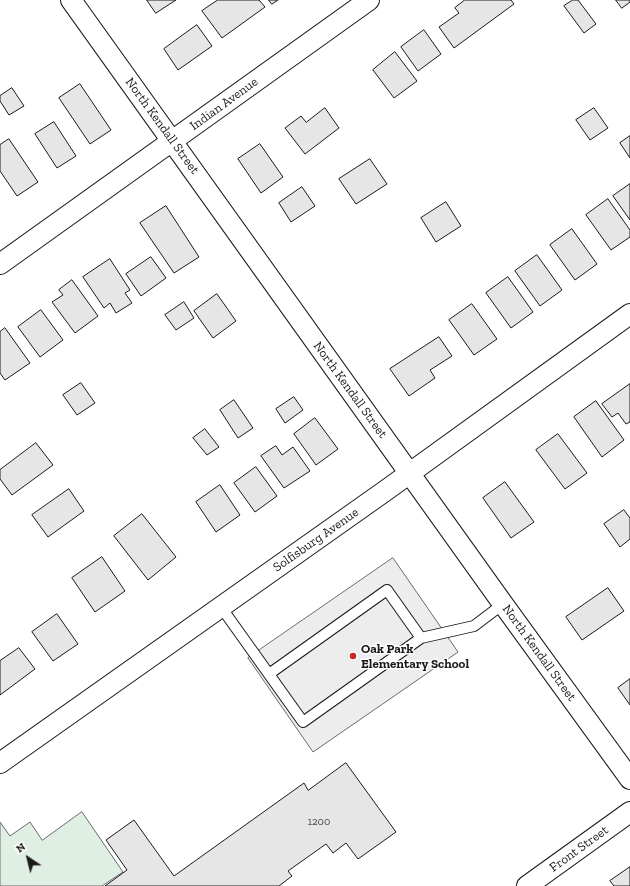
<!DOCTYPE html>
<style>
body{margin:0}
#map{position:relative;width:630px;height:886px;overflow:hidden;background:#fff;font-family:"Zilla Slab",serif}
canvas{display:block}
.north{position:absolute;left:8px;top:838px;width:40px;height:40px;-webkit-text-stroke:3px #fff;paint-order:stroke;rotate:325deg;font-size:11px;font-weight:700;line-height:16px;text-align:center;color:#1a1a1a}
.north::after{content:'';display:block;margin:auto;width:14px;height:18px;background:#1a1a1a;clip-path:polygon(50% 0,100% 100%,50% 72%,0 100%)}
</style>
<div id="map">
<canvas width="630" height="886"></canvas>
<div class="north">N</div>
</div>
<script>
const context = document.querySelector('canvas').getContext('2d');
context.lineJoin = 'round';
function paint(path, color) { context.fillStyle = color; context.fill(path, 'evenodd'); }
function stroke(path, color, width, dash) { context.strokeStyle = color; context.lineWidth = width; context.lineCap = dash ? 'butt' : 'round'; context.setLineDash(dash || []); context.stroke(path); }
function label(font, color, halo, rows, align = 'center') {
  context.font = font + ' "Zilla Slab",serif'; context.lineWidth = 3; context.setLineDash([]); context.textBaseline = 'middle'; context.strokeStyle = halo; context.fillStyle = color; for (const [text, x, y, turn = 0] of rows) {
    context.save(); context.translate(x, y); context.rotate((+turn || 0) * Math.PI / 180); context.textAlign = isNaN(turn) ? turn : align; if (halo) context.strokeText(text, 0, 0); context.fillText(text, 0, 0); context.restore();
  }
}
const green = new Path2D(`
 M82,812L123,872L102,886H0V822L10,836L30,822L42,840Z`);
paint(green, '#e0efe3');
stroke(green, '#6a6a6a', 1);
const parking = new Path2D(`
 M393,558L458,652L313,752L248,658Z`);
paint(parking, '#ededed');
stroke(parking, '#6a6a6a', 1);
const building = new Path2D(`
 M147,0H176L156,13Z
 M218,0H259L265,7L222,38L202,11Z
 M269,0H278L272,4Z
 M465,0H511L514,4L454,48L439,27L459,13L455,8Z
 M573,0H578L596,24L584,33L564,6Z
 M616,0H630V2L622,8Z
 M197,25L212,46L178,70L164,49Z
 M424,30L441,54L418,71L401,47Z
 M395,52L417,81L394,98L373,70Z
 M80,84L111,130L90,144L59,98Z
 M12,88L24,106L9,115L0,101V96Z
 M325,108L339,128L305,154L285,128L301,116L306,122Z
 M594,108L608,128L590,140L576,120Z
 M54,122L76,156L57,168L35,134Z
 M630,136V158L620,143Z
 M9,139L38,182L17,196L0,171V145Z
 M260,144L283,177L261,193L238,159Z
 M370,159L387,184L356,204L339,179Z
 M630,184V220L613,196Z
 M302,187L315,206L291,222L279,203Z
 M608,199L630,230V237L611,250L586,215Z
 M446,202L461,226L436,242L421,218Z
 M166,206L199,257L174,273L140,223Z
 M572,229L597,264L575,280L550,245Z
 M537,255L562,290L540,306L515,271Z
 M151,257L166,278L141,296L126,274Z
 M110,259L130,290L125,293L132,303L116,313L110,303L104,308L83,277Z
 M508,277L533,312L511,328L486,293Z
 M72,280L98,316L75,333L52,302L63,295L59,290Z
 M217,294L236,321L213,338L194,311Z
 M184,302L194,318L176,330L165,315Z
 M472,304L497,339L474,355L449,320Z
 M41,310L63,340L40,357L18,327Z
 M5,328L30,363L5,380L0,373V332Z
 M439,337L452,356L430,370L435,378L409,396L390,369Z
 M81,383L95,403L77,415L63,395Z
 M630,384V422L626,424L618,413L612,417L602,404Z
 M294,397L303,410L285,423L276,409Z
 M234,400L253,428L238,438L220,410Z
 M596,401L624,440L602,457L574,417Z
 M315,418L338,449L316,465L294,434Z
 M205,429L219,447L207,455L193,438Z
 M558,434L587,473L565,489L536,450Z
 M36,443L53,465L12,495L0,479V470Z
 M276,446L282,455L293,447L310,471L284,488L261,456Z
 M256,467L277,496L255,512L234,483Z
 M505,482L534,522L511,538L483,498Z
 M220,485L240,515L216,532L196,502Z
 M69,489L84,511L48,537L32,515Z
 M624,510L630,518V539L620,547L604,524Z
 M142,514L176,557L148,580L114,536Z
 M102,557L125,591L95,612L72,578Z
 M608,588L624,611L582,640L566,617Z
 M57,614L78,644L53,661L32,632Z
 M19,648L35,669L0,695V661Z
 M630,679V705L618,688Z
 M346,763L396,832L358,859L346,843L333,853L326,844L288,871L292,876L279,886H105L127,870L106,840L134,820L174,876L304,783L308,790Z
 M630,867V886H614L610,881Z`);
paint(building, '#e6e6e6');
stroke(building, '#1a1a1a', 1);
const lane = new Path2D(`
 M221,607L303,722L421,638L474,626L503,604
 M269,674L387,590L421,638`);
const street = new Path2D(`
 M71,0L503,604L630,779
 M0,264L369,0
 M0,763L385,491L630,314
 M527,886L630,812`);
stroke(lane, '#1a1a1a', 12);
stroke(street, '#1a1a1a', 22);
stroke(lane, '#fff', 10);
stroke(street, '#fff', 20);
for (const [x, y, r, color] of [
 [353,656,4,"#c62828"]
]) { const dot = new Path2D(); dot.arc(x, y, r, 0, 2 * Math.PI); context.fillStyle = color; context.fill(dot); stroke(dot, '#fff', 1.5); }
label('11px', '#4d4d4d', null, [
 ["1200",319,822]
]);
label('13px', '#1a1a1a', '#fff', [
 ["Indian Avenue",224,104,-36],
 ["North Kendall Street",162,126,54],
 ["North Kendall Street",350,390,54],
 ["Solfisburg Avenue",316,540,-35],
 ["North Kendall Street",539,653,54],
 ["Front Street",579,849,-36]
]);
label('bold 13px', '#1a1a1a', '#fff', [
 ["Oak Park",361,649],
 ["Elementary School",361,664]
], 'left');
</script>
